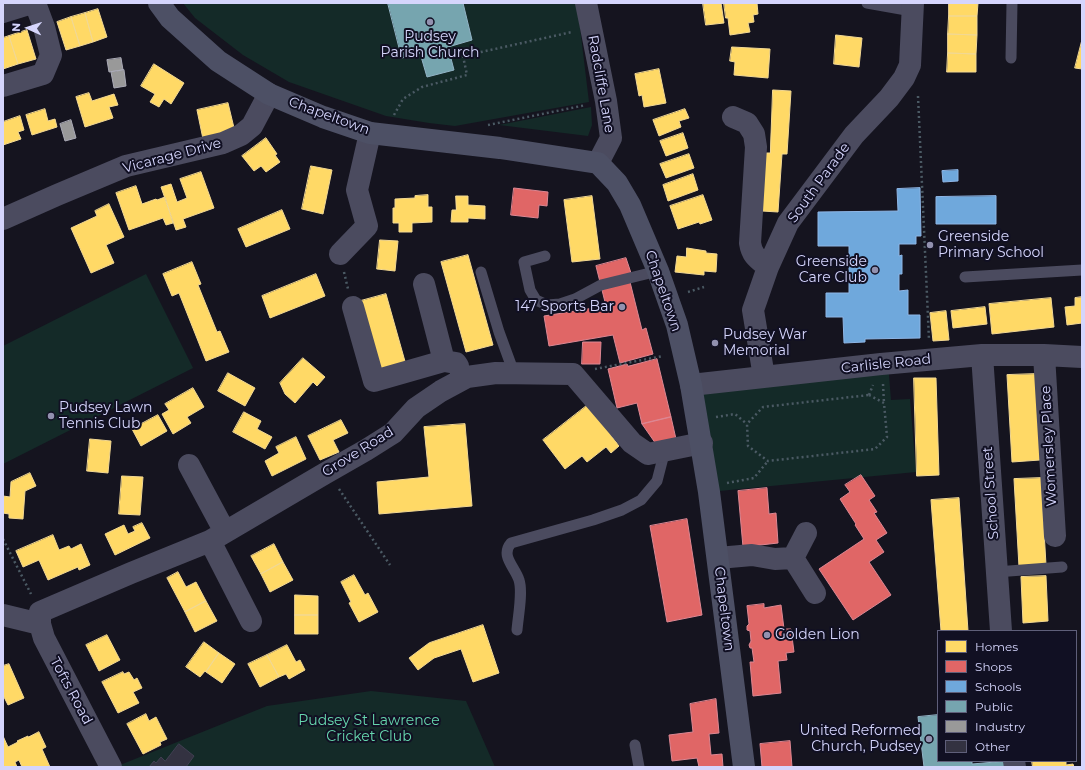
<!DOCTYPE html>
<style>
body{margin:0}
#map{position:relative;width:1085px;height:770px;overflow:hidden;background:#15141f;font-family:Montserrat,sans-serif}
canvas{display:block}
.frame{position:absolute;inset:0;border:4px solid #d5d5fc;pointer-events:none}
.legend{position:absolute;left:937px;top:630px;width:140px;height:132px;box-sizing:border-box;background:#111023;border:1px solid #5f5f7a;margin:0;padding:5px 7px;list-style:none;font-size:12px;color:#d5d5fc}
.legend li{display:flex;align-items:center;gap:8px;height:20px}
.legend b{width:20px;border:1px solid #5f5f7a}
.north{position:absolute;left:8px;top:8px;width:40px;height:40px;-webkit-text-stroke:3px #111023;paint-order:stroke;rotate:273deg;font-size:11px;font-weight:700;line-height:16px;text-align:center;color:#d5d5fc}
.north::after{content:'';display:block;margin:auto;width:14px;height:18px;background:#d5d5fc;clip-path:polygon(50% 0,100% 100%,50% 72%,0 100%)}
</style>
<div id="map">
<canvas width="1085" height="770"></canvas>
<div class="frame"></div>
<ul class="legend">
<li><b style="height:11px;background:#ffd966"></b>Homes</li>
<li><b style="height:11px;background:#e06666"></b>Shops</li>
<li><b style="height:11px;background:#6fa8dc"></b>Schools</li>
<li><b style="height:11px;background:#76a5af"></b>Public</li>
<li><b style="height:11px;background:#999"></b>Industry</li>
<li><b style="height:11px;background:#333241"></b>Other</li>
</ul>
<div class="north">N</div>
</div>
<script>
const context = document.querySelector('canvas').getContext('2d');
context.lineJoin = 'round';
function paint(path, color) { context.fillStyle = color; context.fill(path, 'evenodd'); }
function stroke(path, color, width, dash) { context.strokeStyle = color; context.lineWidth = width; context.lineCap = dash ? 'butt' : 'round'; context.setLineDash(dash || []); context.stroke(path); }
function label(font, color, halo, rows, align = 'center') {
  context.font = font + ' Montserrat,sans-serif'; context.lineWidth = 4; context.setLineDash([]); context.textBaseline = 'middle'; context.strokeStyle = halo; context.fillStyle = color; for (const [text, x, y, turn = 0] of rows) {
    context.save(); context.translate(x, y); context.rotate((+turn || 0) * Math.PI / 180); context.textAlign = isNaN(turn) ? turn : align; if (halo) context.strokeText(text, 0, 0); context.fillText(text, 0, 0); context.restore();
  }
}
paint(new Path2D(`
 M183,3H577L589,102L455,126L429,123L386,116L289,82L243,55L195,18Z
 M591,107L592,125L588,136L499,125Z
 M146,274L193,368L3,464V346Z
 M888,363L891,400L910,399L916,472L709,492L691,385Z
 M371,691L466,701L495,767H121L120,765L267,706Z`), '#142a28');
const homes = new Path2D(`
 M703,3H721L724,23L706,25Z
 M724,3H757L758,14L753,15L754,22L748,23L750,32L730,35L728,18H726Z
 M949,3H978L977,16H949Z
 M98,9L107,37L93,42L85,13Z
 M85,13L93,42L80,46L71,17Z
 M949,16H977V35L948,34Z
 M71,17L80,46L66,50L57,22Z
 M27,30L36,59L18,64L9,36Z
 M948,34L977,35L976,54L948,53Z
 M836,35L862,38L859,67L834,64Z
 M9,36L18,64L3,69V38Z
 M1082,40V69L1075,68Z
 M732,47L770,49L768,78L734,75L735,62L730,61Z
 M948,53L976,54V72H947Z
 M154,64L184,83L171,104L164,99L159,107L150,102L155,94L141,86Z
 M659,69L666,103L644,107L642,95L639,96L635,74Z
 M773,90L791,91L787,154H782L778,212L762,211L765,153H770Z
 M89,93L92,101L114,94L118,105L109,107L113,118L85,127L76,97Z
 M228,103L235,132L203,139L197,110Z
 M45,109L48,121L55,119L57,127L32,135L26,115Z
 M685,109L689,118L679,121L681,127L659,136L653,120Z
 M20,116L24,130L18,132L21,139L3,145V122Z
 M683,133L688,148L666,156L660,141Z
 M266,138L277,154L275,155L280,162L266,172L261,166L254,171L242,156Z
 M689,154L694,168L666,178L660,164Z
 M311,166L332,170L323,214L302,209Z
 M201,172L214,208L183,219L186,227L176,230L161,187L171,184L177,202L187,198L180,179Z
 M693,174L698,190L668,201L663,185Z
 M136,186L142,204L156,199L157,200L165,197L173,223L166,225L163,218L129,230L116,193Z
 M428,195V207H432V222L412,223V232H399V223H393V208H395V199L415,198V196Z
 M703,195L712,220L700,224L699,222L678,229L670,206Z
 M456,196H468V205L485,206V219L468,218V222H451L452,210H456Z
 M592,196L600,259L572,262L564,200Z
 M109,204L124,237L106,245L114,263L91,273L71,228L97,216L95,211Z
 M282,210L290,229L246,247L238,229Z
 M380,240L398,241L395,271L377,269Z
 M687,248L706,251V253L717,254L716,272L704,271V275L675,272L677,256L686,257Z
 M468,255L493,345L466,352L441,262Z
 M192,262L201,284L198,285L217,332L220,331L229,352L206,361L179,293L172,296L163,274Z
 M316,274L325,296L270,318L262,296Z
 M386,294L406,365L377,373L357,302Z
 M1082,297V323L1067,325L1065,307L1075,306V298Z
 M1051,298L1054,327L992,334L989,304Z
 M985,307L987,324L953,328L951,311Z
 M946,311L949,340L933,341L930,313Z
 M303,358L325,377L317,386L313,382L295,403L285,394L280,383Z
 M228,373L255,388L245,406L218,391Z
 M1036,374L1040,460L1012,462L1007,375Z
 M914,378H936L939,475L917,476Z
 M193,388L204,407L187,417L191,423L173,434L162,414L169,410L165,404Z
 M589,404L612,432L610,434L619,446L611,453L606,447L587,462L582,456L565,469L543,440Z
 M244,412L261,421L257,429L272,437L265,449L233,432Z
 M158,415L167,431L141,446L132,429Z
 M341,420L348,433L333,440L339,452L320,460L308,436Z
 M465,424L472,506L379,514L377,482L429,477L424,427Z
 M296,437L306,459L272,476L265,461L279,453L276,447Z
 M90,439L111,441L108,473L87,471Z
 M30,473L36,486L25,491L23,519L9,518V514L3,513V496L10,497L11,482Z
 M122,476L143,477L140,515L119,514Z
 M1041,478L1046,565L1019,567L1014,479Z
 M959,498L968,631H941L931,500Z
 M142,523L150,538L115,555L105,534L124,525L128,534L135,531L133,527Z
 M53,535L59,550L69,546L71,549L81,544L90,565L79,570L78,567L48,580L39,560L23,567L16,551Z
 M274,544L283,562L261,574L251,556Z
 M283,562L293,580L270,592L261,574Z
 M178,572L186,587L196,582L206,601L185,612L167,578Z
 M354,575L365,595L368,593L378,612L359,622L349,603L351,602L341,582Z
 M1046,576L1048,621L1023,623L1021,577Z
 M295,595L318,596V615H295Z
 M206,601L217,621L195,632L185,612Z
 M295,615H318V634H295Z
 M483,625L499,673L473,682L461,649L434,658L418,670L409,658L429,643Z
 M107,635L120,660L99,671L86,645Z
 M204,642L219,653L206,672L205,671L200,677L186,667Z
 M287,645L296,662L300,660L305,670L289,679L286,674L279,677L267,655Z
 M219,653L235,664L222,683L206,672Z
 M267,655L279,677L260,687L248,664Z
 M9,664L24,698L8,705L3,695V666Z
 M123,672L124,674L129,672L134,680L137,678L142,688L133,692L139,703L118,713L102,682Z
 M146,714L149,721L156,717L167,739L160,742L161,745L143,754L127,724Z
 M39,732L46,747L42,749L50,767H22L19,760L15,762L17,767H3V736L8,747L18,742L17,741L28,736V737Z
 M1032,761H1066V765L1073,764L1074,767H1033Z`);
paint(homes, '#ffd966');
stroke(homes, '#f2d893', 1);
const shops = new Path2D(`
 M514,188L548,192L547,206L539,205L538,218L511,215Z
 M626,258L631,273L629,278L642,330L646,328L653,354L620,363L613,335L549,346L544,316L606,306L596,266Z
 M583,342H601L600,364H582Z
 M657,359L671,417L642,424L637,403L617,408L608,369L627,364L628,366Z
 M671,417L676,439L656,444L642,424Z
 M861,475L875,496L869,500L877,512L874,513L887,533L876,540L884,552L869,562L891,595L853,620L819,569L864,539L855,525L856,524L840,499L850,492L845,485Z
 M767,488L769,514L776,513L778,543L743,547L738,491Z
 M687,519L702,615L667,622L650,526Z
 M764,604V608L781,605L784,629H791L794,652L786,653L787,660L778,661L781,693L753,696L750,662H754L752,648H750L749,645L751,641L750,631L747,630V626L749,624L747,606Z
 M716,699L719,733L709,734L711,755L722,754L723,767H699L697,758L672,761L669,735L693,732L690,704Z
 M790,741L792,767H762L760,744Z`);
paint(shops, '#e06666');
stroke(shops, '#dd8793', 1);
const schools = new Path2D(`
 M958,170V181L943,182L942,171Z
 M920,188L921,236H916V244H899V256L902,255V274H899V291L908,290V315H920V338L865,339V342L844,343L843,317H826V293H849V246H818V212L898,211L897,189Z
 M996,196V224H936V197Z`);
paint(schools, '#6fa8dc');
stroke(schools, '#8eb6e6', 1);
const public = new Path2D(`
 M388,3H463L472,40L448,47L454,70L427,77L420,53L402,58Z
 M938,715V761H972V764L1007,761L1008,767H924L918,717Z`);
paint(public, '#76a5af');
stroke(public, '#92b3c6', 1);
const industry = new Path2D(`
 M121,58L123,70L109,72L107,60Z
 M124,70L126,86L114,88L111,72Z
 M71,120L76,138L65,141L60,124Z`);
paint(industry, '#999');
stroke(industry, '#ababb7', 1);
const building = new Path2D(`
 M179,744L194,756L186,767H149L154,761L156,763L161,757L165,761Z`);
paint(building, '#333241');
stroke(building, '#403f52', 1);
stroke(new Path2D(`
 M918,96L929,340
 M394,115L403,99L422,87L467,75L463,56L572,32
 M488,125L586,105
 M344,272L348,289
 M688,292L704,287
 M595,369L663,356
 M883,384L884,403
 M869,395L884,403L887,437L875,449L768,461L748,446L747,424L763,407Z
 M869,395L873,385
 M716,417L735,414L747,424
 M727,483L754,478L768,461
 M339,489L390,565
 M3,539L31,594`), '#4b5a64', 2.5, [2, 3]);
stroke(new Path2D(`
 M867,3L912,11
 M1011,58L1012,3
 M545,256L524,262L530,290L536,300L547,305L560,304L575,299L601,285L658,271
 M481,272L499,332L514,373
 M965,277L1082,270
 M996,572L1062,567
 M517,630C518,617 523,592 519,580C515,567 500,556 511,543L593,520L622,510L641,500L657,481L665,450
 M635,745L639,767`), '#4b4b5f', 11);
stroke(new Path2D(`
 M586,3L606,101L611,138L598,163
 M3,12L32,3
 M3,86L43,74L51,55L44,27L35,3
 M733,117L747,123L754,134L756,147L750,243C752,256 758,259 768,267
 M3,219L57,195L126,166L223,143L241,135L252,126L269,94
 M340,254L367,226L357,190L370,133
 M424,284L444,361L456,363L458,366
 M353,307L374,381L444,361
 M982,355L1001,631
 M1044,355L1055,536
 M764,377L753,310L768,267L788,223L854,135L889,98L904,78L910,65L913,3
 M691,385L881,364L982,355H1044L1082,357
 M189,465L225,532
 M210,541L251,621
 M718,558L752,555L775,559L793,558L806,533
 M793,558L815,593
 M3,615L40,624
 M1014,761L1015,767
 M111,767L44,638L40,624V612L131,573L210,541L324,474L366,450L393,433L416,408L441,391L467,377L496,373L573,374L632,443L648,454L702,443`), '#4b4b5f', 22);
stroke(new Path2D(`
 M159,3L170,18L218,61L269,94L323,117L370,133L500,148L598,163L617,183L630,205L658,271L677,325L691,385L709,492L744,767`), '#4d5065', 22);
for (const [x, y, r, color] of [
 [430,22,4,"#9291af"],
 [930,245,4,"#9291af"],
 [875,270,4,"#9291af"],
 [622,307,4,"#9291af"],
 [715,343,4,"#9291af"],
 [51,416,4,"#9291af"],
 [767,635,4,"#9291af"],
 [929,739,4,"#9291af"]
]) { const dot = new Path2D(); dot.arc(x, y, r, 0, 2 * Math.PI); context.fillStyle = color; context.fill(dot); stroke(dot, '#111023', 1.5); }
label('14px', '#d5d5fc', '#111023', [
 ["Pudsey",430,37,"center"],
 ["Parish Church",430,53,"center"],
 ["Greenside",938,237],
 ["Primary School",938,253],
 ["Greenside",867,262,"right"],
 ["Care Club",867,278,"right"],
 ["147 Sports Bar",614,307,"right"],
 ["Pudsey War",723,335],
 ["Memorial",723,351],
 ["Pudsey Lawn",59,408],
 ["Tennis Club",59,424],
 ["Golden Lion",775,635],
 ["United Reformed",921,731,"right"],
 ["Church, Pudsey",921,747,"right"]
], 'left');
label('14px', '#d5d5fc', '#111023', [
 ["Radcliffe Lane",601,84,80],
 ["Chapeltown",329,116,20],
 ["Vicarage Drive",172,156,-15],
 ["South Parade",819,183,-54],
 ["Chapeltown",663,291,71],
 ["Carlisle Road",886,364,-6],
 ["Womersley Place",1049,446,-93],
 ["Grove Road",358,452,-32],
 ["School Street",991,493,-94],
 ["Chapeltown",724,609,83],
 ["Tofts Road",71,691,62]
]);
label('14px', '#66d7ae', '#111023', [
 ["Pudsey St Lawrence",369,721],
 ["Cricket Club",369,737]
]);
</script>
